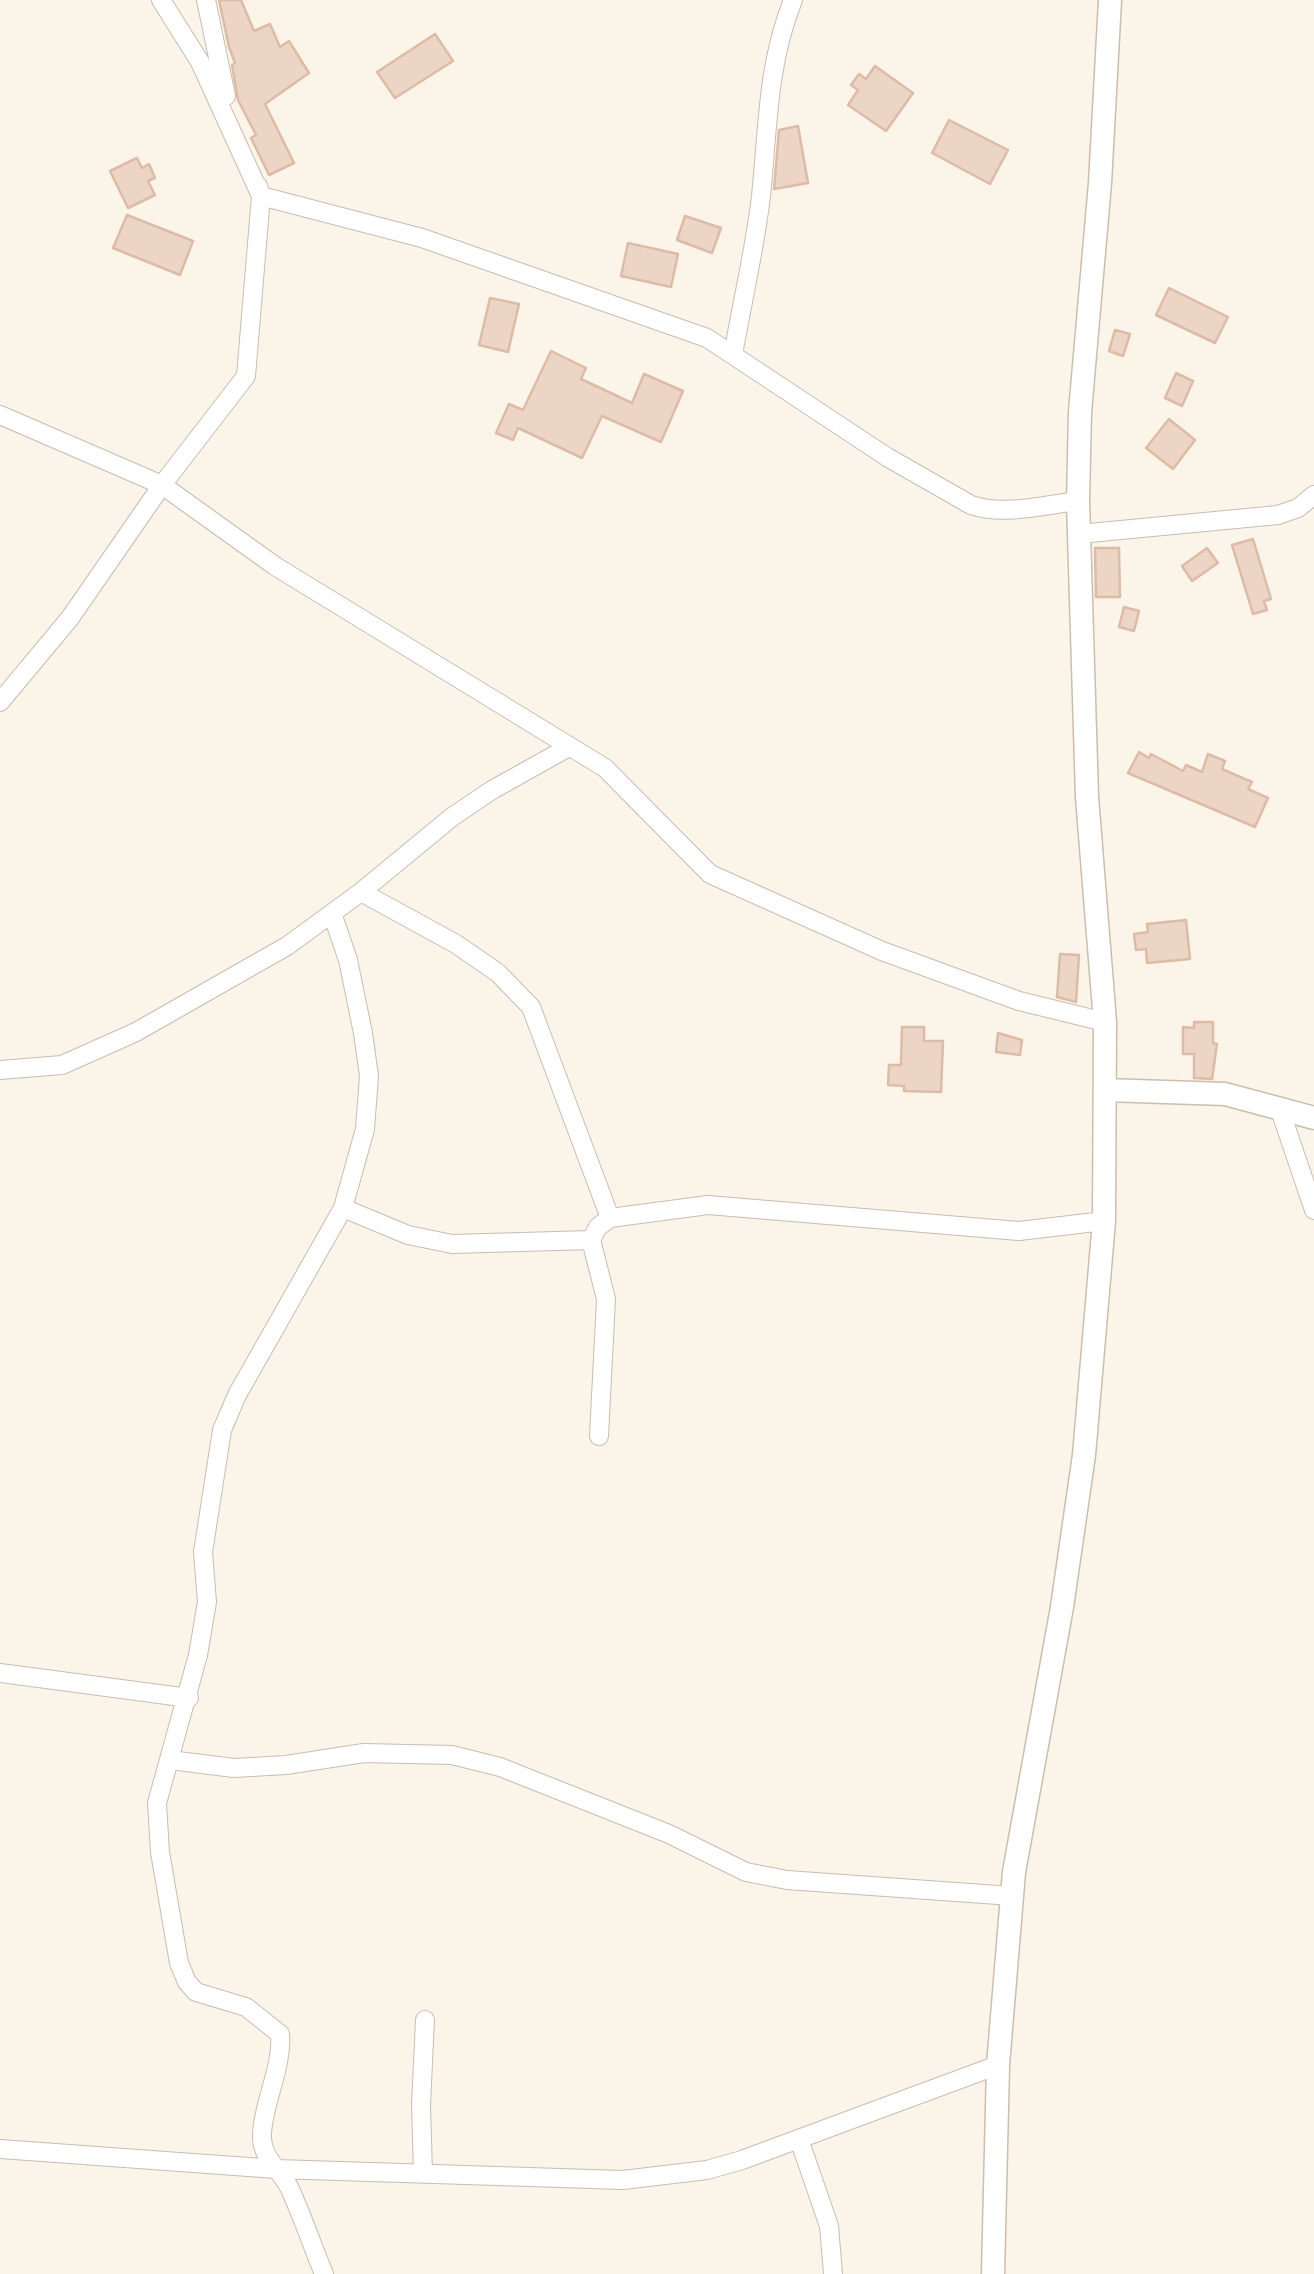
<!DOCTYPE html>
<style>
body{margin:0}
canvas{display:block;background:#faf4e9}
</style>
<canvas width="1314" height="2274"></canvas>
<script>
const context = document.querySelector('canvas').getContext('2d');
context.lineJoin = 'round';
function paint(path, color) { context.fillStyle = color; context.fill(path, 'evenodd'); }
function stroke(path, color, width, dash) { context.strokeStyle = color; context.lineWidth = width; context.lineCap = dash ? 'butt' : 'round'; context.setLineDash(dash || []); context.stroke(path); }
const building = new Path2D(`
 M219,0H241L254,31L270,24L280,47L289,41L309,73L265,104L294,163L269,175L251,138L256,135L238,100L232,65L235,63L229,47Z
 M435,34L453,61L395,98L377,72Z
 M875,66L913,93L886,131L848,105L858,90L851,85L859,74L866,79Z
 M949,120L1008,150L990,184L932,153Z
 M798,126L808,183L774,189L779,130Z
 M137,158L142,168L149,164L155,178L148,181L155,195L128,208L110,171Z
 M127,215L193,241L180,275L113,248Z
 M685,216L721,228L712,253L677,240Z
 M628,243L678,254L671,287L621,276Z
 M1169,288L1228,317L1215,343L1156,315Z
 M490,298L519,304L508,352L479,345Z
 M1115,330L1130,334L1123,356L1109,351Z
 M551,351L586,368L581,379L632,403L644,374L683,391L661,442L602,416L582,458L518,428L513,440L496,433L509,404L523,410Z
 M1176,373L1193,381L1182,406L1165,398Z
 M1169,419L1195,440L1173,469L1146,448Z
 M1253,539L1271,599L1264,601L1267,610L1253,614L1232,545Z
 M1095,548H1119L1120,597H1096Z
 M1207,548L1218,563L1192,581L1182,566Z
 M1124,607L1139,611L1134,631L1119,627Z
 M1139,752L1149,758L1151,754L1183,771L1186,765L1202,772L1208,754L1225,761L1222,769L1252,782L1248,789L1268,798L1255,827L1128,773Z
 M1186,920L1190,959L1147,963L1146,949L1136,950L1134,934L1148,932L1147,924Z
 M1060,954L1079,955L1076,1002L1057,997Z
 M1194,1022H1213V1043L1217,1044L1212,1079L1194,1078V1054H1183V1027L1194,1028Z
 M902,1027H924V1041H943L941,1092L904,1091V1086L888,1085L889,1065H901Z
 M998,1033L1022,1040L1020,1055L996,1052Z`);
paint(building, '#ecd5c4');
stroke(building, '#ddbca7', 2.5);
const street = new Path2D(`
 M161,0L200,62L261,196L422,238L707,338L887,457L971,505C1004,516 1043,505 1078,501
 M206,0L226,96
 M733,355C742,302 755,249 761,196C768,128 767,65 793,0
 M0,415L162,485L275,566L605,768L710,874L882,951L1019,1001L1105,1022
 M1079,534L1278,515L1298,508L1314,495
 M0,702L70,618L162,485L246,376L261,196L258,186
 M361,892L456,944L498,973L531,1007L610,1218
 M0,1070L62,1065L136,1032L287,946L361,892L452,817L492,790L569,747
 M1280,1110L1314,1210
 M343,1208L408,1235L452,1244L591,1240
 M599,1436L606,1299L591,1240L598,1227L610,1218L708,1205L1019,1231L1104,1221
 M0,1673L189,1698
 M170,1760L234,1768L286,1765L364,1753L452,1755L500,1767L669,1834L746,1872L787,1880L1012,1896
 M799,2139L829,2226L833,2274
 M0,2149L276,2169L623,2180L707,2170L742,2160L998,2065
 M423,2173L421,2105L425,2020
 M324,2274C312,2245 302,2215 289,2187C279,2168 260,2157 262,2133C264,2101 283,2065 280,2034L246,2007L196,1992L187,1982L179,1963L160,1852L157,1803L198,1655L207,1602L203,1552L222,1430L237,1395L343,1208L365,1129L369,1076L363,1033L348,960L332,913`);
const secondary = new Path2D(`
 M1106,1090L1225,1094L1314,1118
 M993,2274L998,2065L1014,1872L1062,1607L1084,1455L1104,1221L1105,1022L1087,797L1078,501L1080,412L1100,183L1110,0`);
stroke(street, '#cbbcb1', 20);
stroke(secondary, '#cdbdae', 25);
stroke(street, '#fff', 18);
stroke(secondary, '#fff', 22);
</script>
